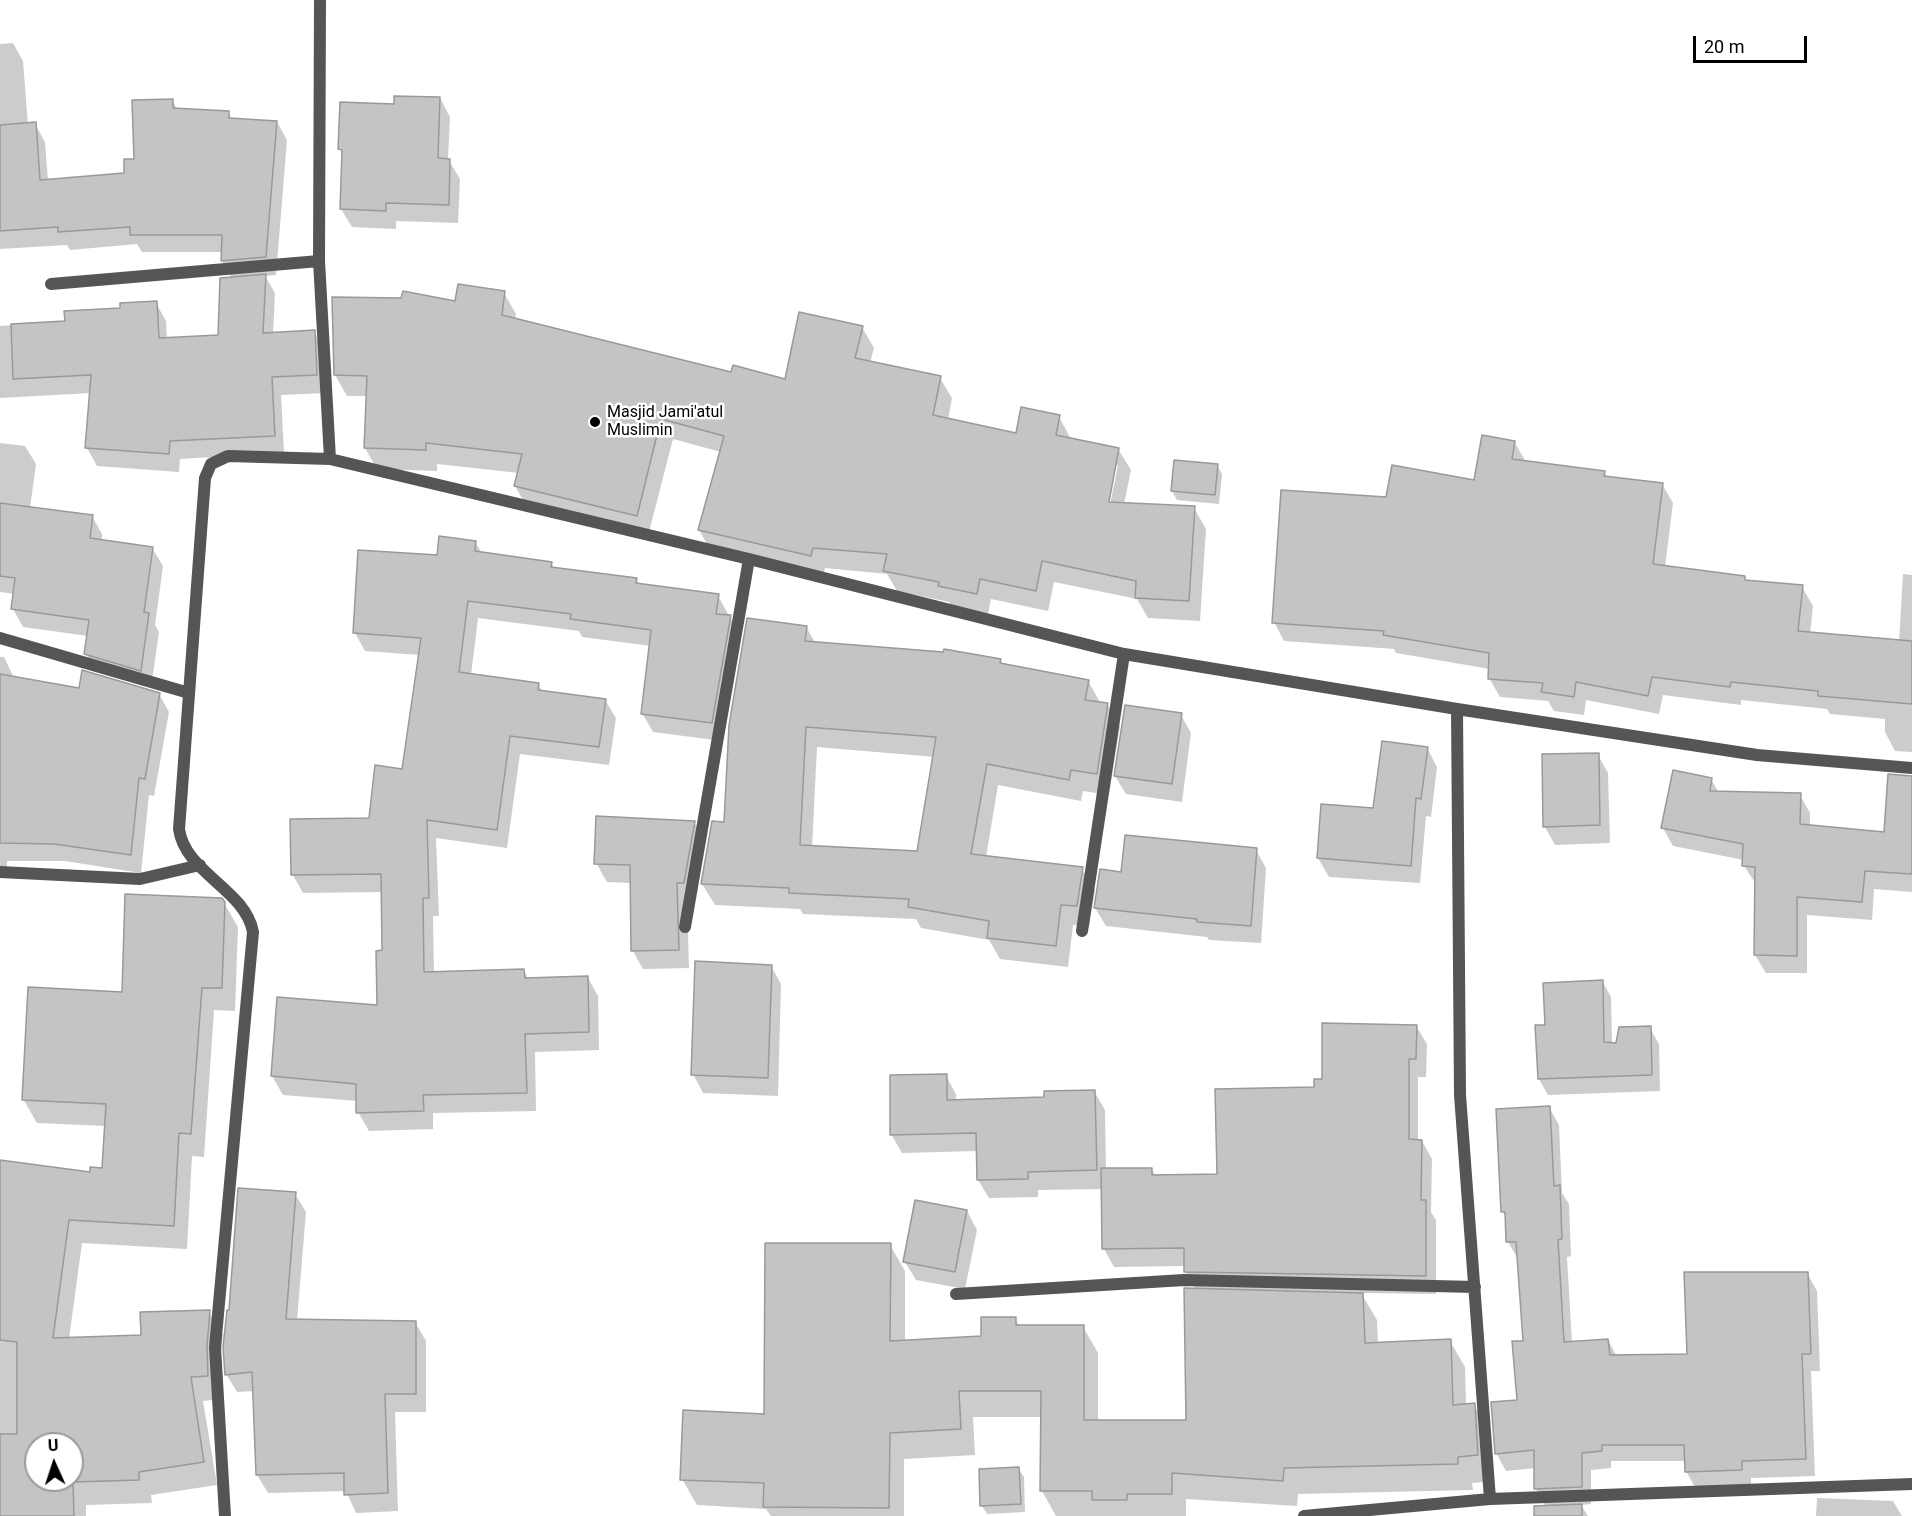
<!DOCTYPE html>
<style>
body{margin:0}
#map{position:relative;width:1912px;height:1516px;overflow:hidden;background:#fff;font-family:Roboto,sans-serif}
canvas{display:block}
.north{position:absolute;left:24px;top:1432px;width:60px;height:60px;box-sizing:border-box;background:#fff;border:2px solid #999;border-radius:50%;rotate:357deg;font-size:16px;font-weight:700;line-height:24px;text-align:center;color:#000}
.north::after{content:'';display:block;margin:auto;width:21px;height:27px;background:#000;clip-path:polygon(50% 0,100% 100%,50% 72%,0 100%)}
.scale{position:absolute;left:1693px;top:36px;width:114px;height:27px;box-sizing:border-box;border:3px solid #000;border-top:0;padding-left:8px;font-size:18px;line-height:21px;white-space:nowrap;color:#000;-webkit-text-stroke:4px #fff;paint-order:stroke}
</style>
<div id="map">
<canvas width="1912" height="1516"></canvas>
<div class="north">U</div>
<div class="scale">20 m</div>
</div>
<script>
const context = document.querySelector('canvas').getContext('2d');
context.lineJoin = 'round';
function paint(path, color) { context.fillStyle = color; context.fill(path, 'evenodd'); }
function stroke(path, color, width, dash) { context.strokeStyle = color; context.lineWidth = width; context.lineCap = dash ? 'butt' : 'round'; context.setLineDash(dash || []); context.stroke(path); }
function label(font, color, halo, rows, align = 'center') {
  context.font = font + ' Roboto,sans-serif'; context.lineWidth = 5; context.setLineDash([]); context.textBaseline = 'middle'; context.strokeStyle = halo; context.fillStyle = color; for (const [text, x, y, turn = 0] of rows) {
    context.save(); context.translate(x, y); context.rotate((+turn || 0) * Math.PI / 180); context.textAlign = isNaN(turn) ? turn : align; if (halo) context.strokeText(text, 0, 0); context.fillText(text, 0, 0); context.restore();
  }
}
paint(new Path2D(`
 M13,43L23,61L28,125L35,124L45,142L48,181L126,175L172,100L177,109L228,113L233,120L277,122L287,140L276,275L265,276L275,293L273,334L314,332L324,350L326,393L281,395L284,453L180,459L179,472L97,466L87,448L91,393L0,398V326L66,322L156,303L166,321L167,339L219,337L232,278L222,261V252H142L137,244L70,250L67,245L0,249V44Z
 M440,98L450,117L448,159L460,179L458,223L396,221V229L352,227L341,209L344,156L340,149L395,106Z
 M504,293L516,314L515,320L732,374L786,381L862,327L874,348L870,363L940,378L952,398L948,420L1017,434L1059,417L1071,439L1118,449L1131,470L1124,504L1194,508L1206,529L1200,621L1148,618L1137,599L1054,582L1048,611L991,599L988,614L952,607L949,602L897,591L887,574L825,568L823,576L711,551L699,530L721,452L673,439L648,536L527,507L515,486L519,473L437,464V471L377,469L365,448L367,396H347L335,375L456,303ZM1114,465H1118L1109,510L1106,509Z
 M0,443L25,446L36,464L30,508L92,516L102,534V541L152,548L163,566L155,625L159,632L151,688L96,672L86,654L88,636L23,627L13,609L15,594L0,592Z
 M1515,443L1526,462L1604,472L1608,478L1662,484L1673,503L1665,567L1744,577L1747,581L1802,587L1813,606L1810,634L1899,642L1903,574L1912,575V752L1895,751L1885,732V719L1830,714L1827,709L1741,700V705L1663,695L1659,714L1586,700L1584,715L1554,711L1548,701L1500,697L1489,678L1490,669L1396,653L1394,649L1284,641L1274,622L1388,498L1476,481Z
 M1217,465L1222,474L1219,504L1177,500L1172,491Z
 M475,542L482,553L551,563L555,569L636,579L639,585L718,596L740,635L722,741L653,732L642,713L651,646L582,637L579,631L478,618L471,675L538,684L543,692L605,700L616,718L609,765L520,754L507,848L436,838L439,916H433L434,973L524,971L528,979L588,978L598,996L599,1050L535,1052L536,1111L433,1113V1129L369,1131L358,1112V1101L283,1095L272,1076L379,1006L384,952L382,892L303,893L293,875L370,820L404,770L420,655L365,651L355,633L438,556Z
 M806,627L816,644L1000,660L1003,665L1088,681L1100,702L1107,704L1120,726L1109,795L1083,791L1081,801L998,785L986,857L1082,869L1095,890L1089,927L1073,925L1068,967L1000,959L989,940L921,928L916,919L803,914L800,909L715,905L702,884ZM817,747L935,757L918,852L812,848Z
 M0,657H4L14,678L81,690L159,694L169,712L154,796L149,795L141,873L65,861H7V868H0Z
 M1181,715L1191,733L1182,802L1126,794L1115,776Z
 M1427,748L1437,767L1431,817L1426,816L1420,883L1329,877L1318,858L1322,806L1374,810Z
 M1598,755L1608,773L1610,843L1555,845L1545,827Z
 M1711,779L1719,793L1800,795L1810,813V827L1885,834L1912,804V892L1874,889L1872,920L1807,915V973H1766L1755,955L1756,884L1744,866V860L1673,846L1663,828Z
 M694,822L705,840L687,901L689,968L643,969L633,951L631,883L607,882L596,863Z
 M1256,850L1266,868L1261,943L1209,940L1207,937L1106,926L1095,908L1123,874Z
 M224,903L238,927L235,1011L214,1010L204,1157L192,1156L187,1249L82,1243L69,1339L142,1336L209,1312L223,1335L219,1371L221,1399L203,1401L217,1485L151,1495L152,1503L86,1505V1516H0V1162L91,1174L104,1169L106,1126L37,1123L23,1099L124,994ZM36,1444H72V1480H36Z
 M771,966L781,984L778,1096L703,1093L693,1074Z
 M1602,981L1611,997L1612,1044H1617L1650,1028L1659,1044L1660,1091L1548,1095L1539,1079L1547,1026Z
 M1416,1026L1427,1044L1426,1077H1418V1141H1422L1432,1159L1431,1212L1436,1220V1294L1361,1293L1377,1320L1378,1344L1450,1341L1465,1367L1466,1405H1474L1489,1431L1493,1481L1472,1483L1473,1490L1298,1494L1297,1506L1186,1499V1516H1056L1042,1491V1417H973L975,1455L904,1459V1516H771L766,1509L697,1505L682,1479L765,1415L890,1245L905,1271V1341L983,1337L1015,1319L1020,1327H1083L1098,1353V1422H1187L1196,1290L1185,1271V1266L1114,1267L1104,1249L1103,1189L1038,1190V1197L989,1198L978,1180L977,1151L902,1153L891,1134L946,1076L956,1094V1101L1045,1099L1094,1091L1105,1110L1106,1170L1151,1169L1156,1176L1219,1175L1323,1081Z
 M1549,1107L1559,1125L1562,1193L1569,1204L1571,1256L1567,1257L1572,1343L1608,1340L1617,1357L1688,1356L1807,1273L1817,1291L1820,1371H1811L1815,1476L1751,1478V1487L1696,1489L1686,1471V1461H1611V1468L1591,1470V1504L1581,1505L1588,1516H1535L1546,1507L1536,1489V1468L1506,1471L1496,1453L1518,1402L1525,1342L1518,1259L1508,1242L1507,1219L1503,1212Z
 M295,1194L306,1212L297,1321L415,1322L426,1341V1412H395L398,1511L356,1513L346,1491L268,1493L257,1475L255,1391L237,1392L226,1374L230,1311Z
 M967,1211L977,1230L965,1289L916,1280L905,1262Z
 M1018,1468L1024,1477L1025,1512L987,1514L982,1506Z
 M1817,1498L1893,1501L1902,1516H1816Z`), '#0003');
const building = new Path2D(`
 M394,96L440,97L438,158L450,159L449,205L386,203V211L340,209L342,150L338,149L340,102L394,104Z
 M173,99V108L229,111V118L277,121L266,257L221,261L222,235H130V227L58,232V227L0,231V125L36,122L40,180L124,173V159H134L132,100Z
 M266,274L263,333L315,330L317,375L272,377L275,436L170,441L169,454L85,448L91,375L13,379L11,324L65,321L64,311L120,308V303L157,301L159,338L218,335L220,278Z
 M458,284L505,291L502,315L731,372L733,365L785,379L799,312L863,326L855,358L941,376L933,415L1016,433L1021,407L1060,415L1056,435L1119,448L1109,502L1195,506L1189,601L1135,598L1136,581L1042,561L1036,591L980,579L977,594L938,586L939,582L883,571L887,554L813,548L811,556L698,530L724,436L661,419L637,516L514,486L522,454L426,443V450L364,448L367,376L334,375L332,297L401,298L403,291L455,301Z
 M1482,435L1515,441L1512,459L1605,471L1604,476L1663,483L1653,564L1745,576V580L1803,585L1798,631L1912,641V704L1818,696V691L1731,682L1730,687L1652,677L1648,696L1576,682L1574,697L1541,692L1543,683L1488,679L1489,653L1383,635L1384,631L1272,623L1281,490L1386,497L1392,465L1474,480Z
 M1174,460L1218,464L1215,495L1171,491Z
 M0,503L93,515L90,538L153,547L144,612L149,613L141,671L84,654L89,620L11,609L15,578L0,576Z
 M439,536L476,541L475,551L552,562L551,567L637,578L636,583L719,594L716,614L731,615L712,723L641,714L651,630L570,619L571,614L468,601L459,672L539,683L538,690L606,699L599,747L510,736L497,830L427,820L429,898H423L424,972L524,969L525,978L588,976L589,1032L525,1034L527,1093L423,1095L424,1111L356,1113V1084L271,1076L277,997L377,1005L376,951L382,950L381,874L291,875L290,819L369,818L375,765L402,769L421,638L353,633L358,550L437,555Z
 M747,618L807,626L805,641L943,652L944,649L1001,659L1000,663L1089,680L1085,700L1108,703L1097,774L1071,770L1069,780L987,764L971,854L1083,867L1077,906L1061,905L1056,946L987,938L989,921L908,907L909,899L789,893V888L701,884L712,821L724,822L729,725ZM806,727L936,737L917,851L800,845Z
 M82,670L160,693L145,779L139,778L131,855L54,844L0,843V674L79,688Z
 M1125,705L1182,713L1172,784L1114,776Z
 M1382,741L1428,747L1421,799L1416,798L1411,866L1317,858L1321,804L1373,808Z
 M1599,753L1600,825L1543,827L1542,754Z
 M1673,770L1712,778L1710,791L1801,793L1800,824L1884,832L1888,774L1912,776V874L1865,871L1862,902L1797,897V956L1754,955L1755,867L1742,866L1743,844L1661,828Z
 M596,816L695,821L684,883H677L679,950L631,951L630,865L594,864Z
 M1125,835L1257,848L1251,926L1197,922V919L1094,908L1100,869L1121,872Z
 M125,894L222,898L225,902L222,988H202L191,1134L179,1133L174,1226L69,1220L53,1338L141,1335L140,1312L210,1310L207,1346L208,1376L191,1377L204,1462L139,1472V1480L73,1482L74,1516H0V1434H17V1342L0,1340V1160L90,1172V1167L102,1168L106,1104L22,1100L28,987L122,992ZM36,1444H72V1480H36Z
 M695,961L772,965L768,1078L691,1075Z
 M1603,980L1604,1042L1616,1043L1619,1027L1651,1026L1652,1075L1538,1079L1535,1025H1545L1543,983Z
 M1322,1023L1417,1025L1416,1059H1409V1139L1422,1140L1421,1200H1426V1276L1184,1272V1248L1102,1249L1101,1168H1152V1175L1217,1174L1215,1089L1314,1087V1079H1322Z
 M947,1074V1100L1044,1097V1091L1095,1090L1097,1170L1028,1172V1179L977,1180L976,1133L890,1135V1075Z
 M1550,1106L1554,1186L1560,1185L1562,1239L1558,1240L1564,1342L1608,1339L1610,1355L1687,1354L1684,1272H1808L1811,1354H1802L1806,1459L1742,1461V1470L1685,1472L1684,1445H1602V1451L1582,1453V1487L1534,1489V1450L1495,1454L1491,1402L1517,1400L1512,1341H1523L1516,1242H1506L1505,1212H1501L1496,1109Z
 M238,1188L296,1192L286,1319L416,1321V1394H385L388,1493L344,1495V1473L256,1475L252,1372L225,1375L223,1347L227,1310H229Z
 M915,1200L967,1210L955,1272L903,1262Z
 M765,1243H891L890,1341L981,1336V1317H1016V1325H1084V1420H1186L1184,1288L1363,1293L1365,1343L1451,1339L1453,1405L1475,1403L1478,1455L1458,1457V1464L1284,1468L1283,1481L1172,1473V1494H1127V1500H1092V1491H1040L1041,1391H959L961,1429L890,1433L889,1508L763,1507L764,1483L680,1480L683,1410L764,1414Z
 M1019,1467L1021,1504L980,1506L979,1469Z
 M1582,1504V1516H1534V1506Z`);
paint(building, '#c4c4c4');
stroke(building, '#999', 1.5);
stroke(new Path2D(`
 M320,0L319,261L330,459
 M51,284L319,261
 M0,638L189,693
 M1457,709L1460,1095L1490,1499
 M0,872L140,879L200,865
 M685,927L749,559
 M1082,931L1124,654
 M956,1294L1184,1280L1475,1287
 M225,1516L215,1347L253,932C245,889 185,873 179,829L205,478L211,464L228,456L330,459L749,559L1124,654L1457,709L1757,755L1912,768
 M1304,1516L1490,1499L1912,1484`), '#555', 12);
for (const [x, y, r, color] of [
 [595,422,6,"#000"]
]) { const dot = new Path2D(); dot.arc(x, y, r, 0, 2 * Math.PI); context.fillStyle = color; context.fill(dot); stroke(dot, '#fff', 2); }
label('16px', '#000', '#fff', [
 ["Masjid Jami'atul",607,413],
 ["Muslimin",607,431]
], 'left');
</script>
